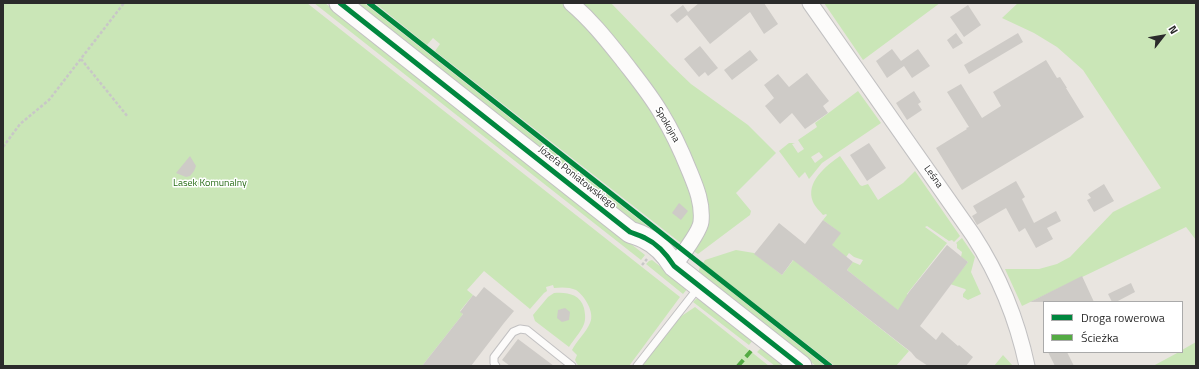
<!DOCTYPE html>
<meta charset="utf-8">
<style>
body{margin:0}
#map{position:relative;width:1199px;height:369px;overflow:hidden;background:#e9e5e0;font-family:"Titillium Web",sans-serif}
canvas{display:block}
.frame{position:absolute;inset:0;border:4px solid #2b2b2b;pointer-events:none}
.legend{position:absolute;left:1043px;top:301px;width:140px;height:52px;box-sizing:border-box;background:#fff;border:1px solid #aaa;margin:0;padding:5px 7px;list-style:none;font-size:12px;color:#2b2b2b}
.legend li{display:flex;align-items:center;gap:8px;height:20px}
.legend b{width:20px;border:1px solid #aaa}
.north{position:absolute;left:1143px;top:16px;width:40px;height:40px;-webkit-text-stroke:3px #fff;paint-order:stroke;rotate:59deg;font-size:11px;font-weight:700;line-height:16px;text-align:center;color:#2b2b2b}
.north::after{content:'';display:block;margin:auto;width:14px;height:18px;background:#2b2b2b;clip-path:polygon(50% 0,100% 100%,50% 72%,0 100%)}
</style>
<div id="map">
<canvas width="1199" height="369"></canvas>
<div class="frame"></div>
<ul class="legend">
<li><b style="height:5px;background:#00873e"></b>Droga rowerowa</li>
<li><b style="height:5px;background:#54ab44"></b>Ścieżka</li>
</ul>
<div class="north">N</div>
</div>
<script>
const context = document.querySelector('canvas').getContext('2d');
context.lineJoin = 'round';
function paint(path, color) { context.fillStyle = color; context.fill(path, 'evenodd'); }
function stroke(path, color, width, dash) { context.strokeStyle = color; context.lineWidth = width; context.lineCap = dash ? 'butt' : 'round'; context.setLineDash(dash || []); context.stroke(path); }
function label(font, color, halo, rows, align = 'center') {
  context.font = font + ' "Titillium Web",sans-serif'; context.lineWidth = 3; context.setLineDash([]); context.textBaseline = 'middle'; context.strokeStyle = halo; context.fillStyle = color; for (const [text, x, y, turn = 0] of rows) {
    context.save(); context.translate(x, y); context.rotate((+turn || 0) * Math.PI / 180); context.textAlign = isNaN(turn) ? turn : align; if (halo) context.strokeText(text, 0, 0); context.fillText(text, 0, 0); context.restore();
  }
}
paint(new Path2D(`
 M3,3H307L680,297L629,366H579L577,364L575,360L577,355L572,350C577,340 586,333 590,323C595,313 585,296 576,290C570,287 561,287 554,288L553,285L546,287L547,291L544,293L530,309L484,271L467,290L473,295L460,311L463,314L422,366H3Z
 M314,3H325L645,255L641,260Z
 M354,3H364L656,233V240Z
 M375,3H611L669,63L691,84L748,125L776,153L736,193L751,211L750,215L698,254L682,244L435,51L440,44L433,38L427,45Z
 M824,3H940L863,60Z
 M1018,3H1196V240L1186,227L1022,306L1005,269H1039L1057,264L1070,257L1113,212L1161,188L1083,70L1057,47L1034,33L1002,18Z
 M858,91L881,123L822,163L809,179L805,172L799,178L779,151L789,143H795L792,144L798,153L804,149L798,140L817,127L815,123ZM819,152L823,157L815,163L811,157Z
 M840,156L860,185L862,186L868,184L878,200L903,183L915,171L960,236L954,242L952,240L949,241L927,226L925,227L947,243L907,294L912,298L901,313L847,270L853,262L860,265L863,260L854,257L849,253L844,260L826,253L840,233L823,220L827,215L826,214L823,215C820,211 815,207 813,202C805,182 826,166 840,156Z
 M962,238L975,257L971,272L981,294L968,300L963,297V294L966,290L965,289L950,284L968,262L961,257L962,252L957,248V244L956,243Z
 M736,250L754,253L782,275L801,250L817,262L809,273H810L909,351L896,366H835L703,263L705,260Z
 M652,260L688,288L683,294L646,264L649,261Z
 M700,267L825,366H816L700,275L699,270Z
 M554,293C567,292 580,294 584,308C585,313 586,319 584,324C581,332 574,339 569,347L535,321L533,315L548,297Z
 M700,298L753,340L749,345L693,302L696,299Z
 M695,307L769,366H641L674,321Z
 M1196,342V366H1153L1179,352H1182V350Z
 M762,347L786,366H775L757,352Z
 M1003,355L1013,366H994Z`), '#cae6b7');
paint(new Path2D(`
 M699,3H764L778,24L764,34L750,12L710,44L687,15L677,23L670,15L683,5L688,12Z
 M968,5L981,25L964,37L950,17Z
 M956,33L963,43L953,49L947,40Z
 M1018,33L1023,42L969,74L964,65Z
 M700,46L718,68L708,76L705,72L699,77L684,59Z
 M892,49L904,65L901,61L918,49L930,66L912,78L904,66L887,78L876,61Z
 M750,50L758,60L732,80L724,70Z
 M1046,60L1057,78L1060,77L1067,88H1066L1084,117L962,190L936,148L967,129L966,128L969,127L947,92L961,84L982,118L1001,106L993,92Z
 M807,73L829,101L823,106L828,113L805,129L792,113L780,124L765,106L774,98L764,85L778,74L789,87Z
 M914,91L921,102L918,104L922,110L907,120L896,103Z
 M869,143L886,168L867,181L850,155Z
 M190,156L196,166L194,171L190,176L186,177L176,173Z
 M1016,181L1025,197L1022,199L1034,223L1056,211L1061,221L1047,228L1053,239L1036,248L1025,228L1019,232L1006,208L977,225L972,216L977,213L973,206Z
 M1104,184L1114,201L1094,212L1087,200L1091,198L1088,194Z
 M679,203L688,211L681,220L672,213Z
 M823,220L841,233L832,245L853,262L847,270L898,310L909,292L947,245L968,262L920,326L936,340L942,332L958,346L959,345L973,357L966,366H928L916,358L911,352L793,260L782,275L754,254L779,223L805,244Z
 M1082,276L1094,302H1030Z
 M1131,283L1135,292L1116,302H1112L1108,294Z
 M484,287L514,311L504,323L471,366H422L463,314L460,312L473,295L476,297Z
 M565,308L570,312L569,320L562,322L557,318L558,310Z
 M518,339L554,366H510L502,360Z
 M1048,352H1067L1074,366H1055Z`), '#cecbc7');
const lane = new Path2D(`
 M496,366L494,363V357L513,332L520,329L527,330L572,366
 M637,366L698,288`);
const street = new Path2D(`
 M571,3C591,20 606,39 622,59C635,76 650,94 661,113C672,131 681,150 689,170C696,187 703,203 701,222C700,231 680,258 674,266
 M810,3L973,235C999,275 1017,319 1027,366`);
const secondary = new Path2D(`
 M340,3L630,232C635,234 640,235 645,238C658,244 667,255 674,266L801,366`);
stroke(lane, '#c2c1c2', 9);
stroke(street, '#c2c1c2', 17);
stroke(secondary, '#c2c1c2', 23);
stroke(new Path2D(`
 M81,59L128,117
 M3,147L20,124L49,100L124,3
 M642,265L647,259`), '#c8c7c7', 2.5, [3, 2]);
stroke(lane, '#fcfbfa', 7);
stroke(street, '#fcfbfa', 15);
stroke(secondary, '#fcfbfa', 21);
stroke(new Path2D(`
 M738,366L751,351`), '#54ab44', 4, [8, 4]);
stroke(new Path2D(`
 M340,3L630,232C635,234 640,235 645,238C658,244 667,255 674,266L801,366
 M369,3L830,366`), '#00873e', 5);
label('10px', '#2b2b2b', '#fff', [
 ["Spokojna",667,125,60],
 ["Leśna",933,177,55],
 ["Józefa Poniatowskiego",577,178,38]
]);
label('10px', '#276c16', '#fff', [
 ["Lasek Komunalny",210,184]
]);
</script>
